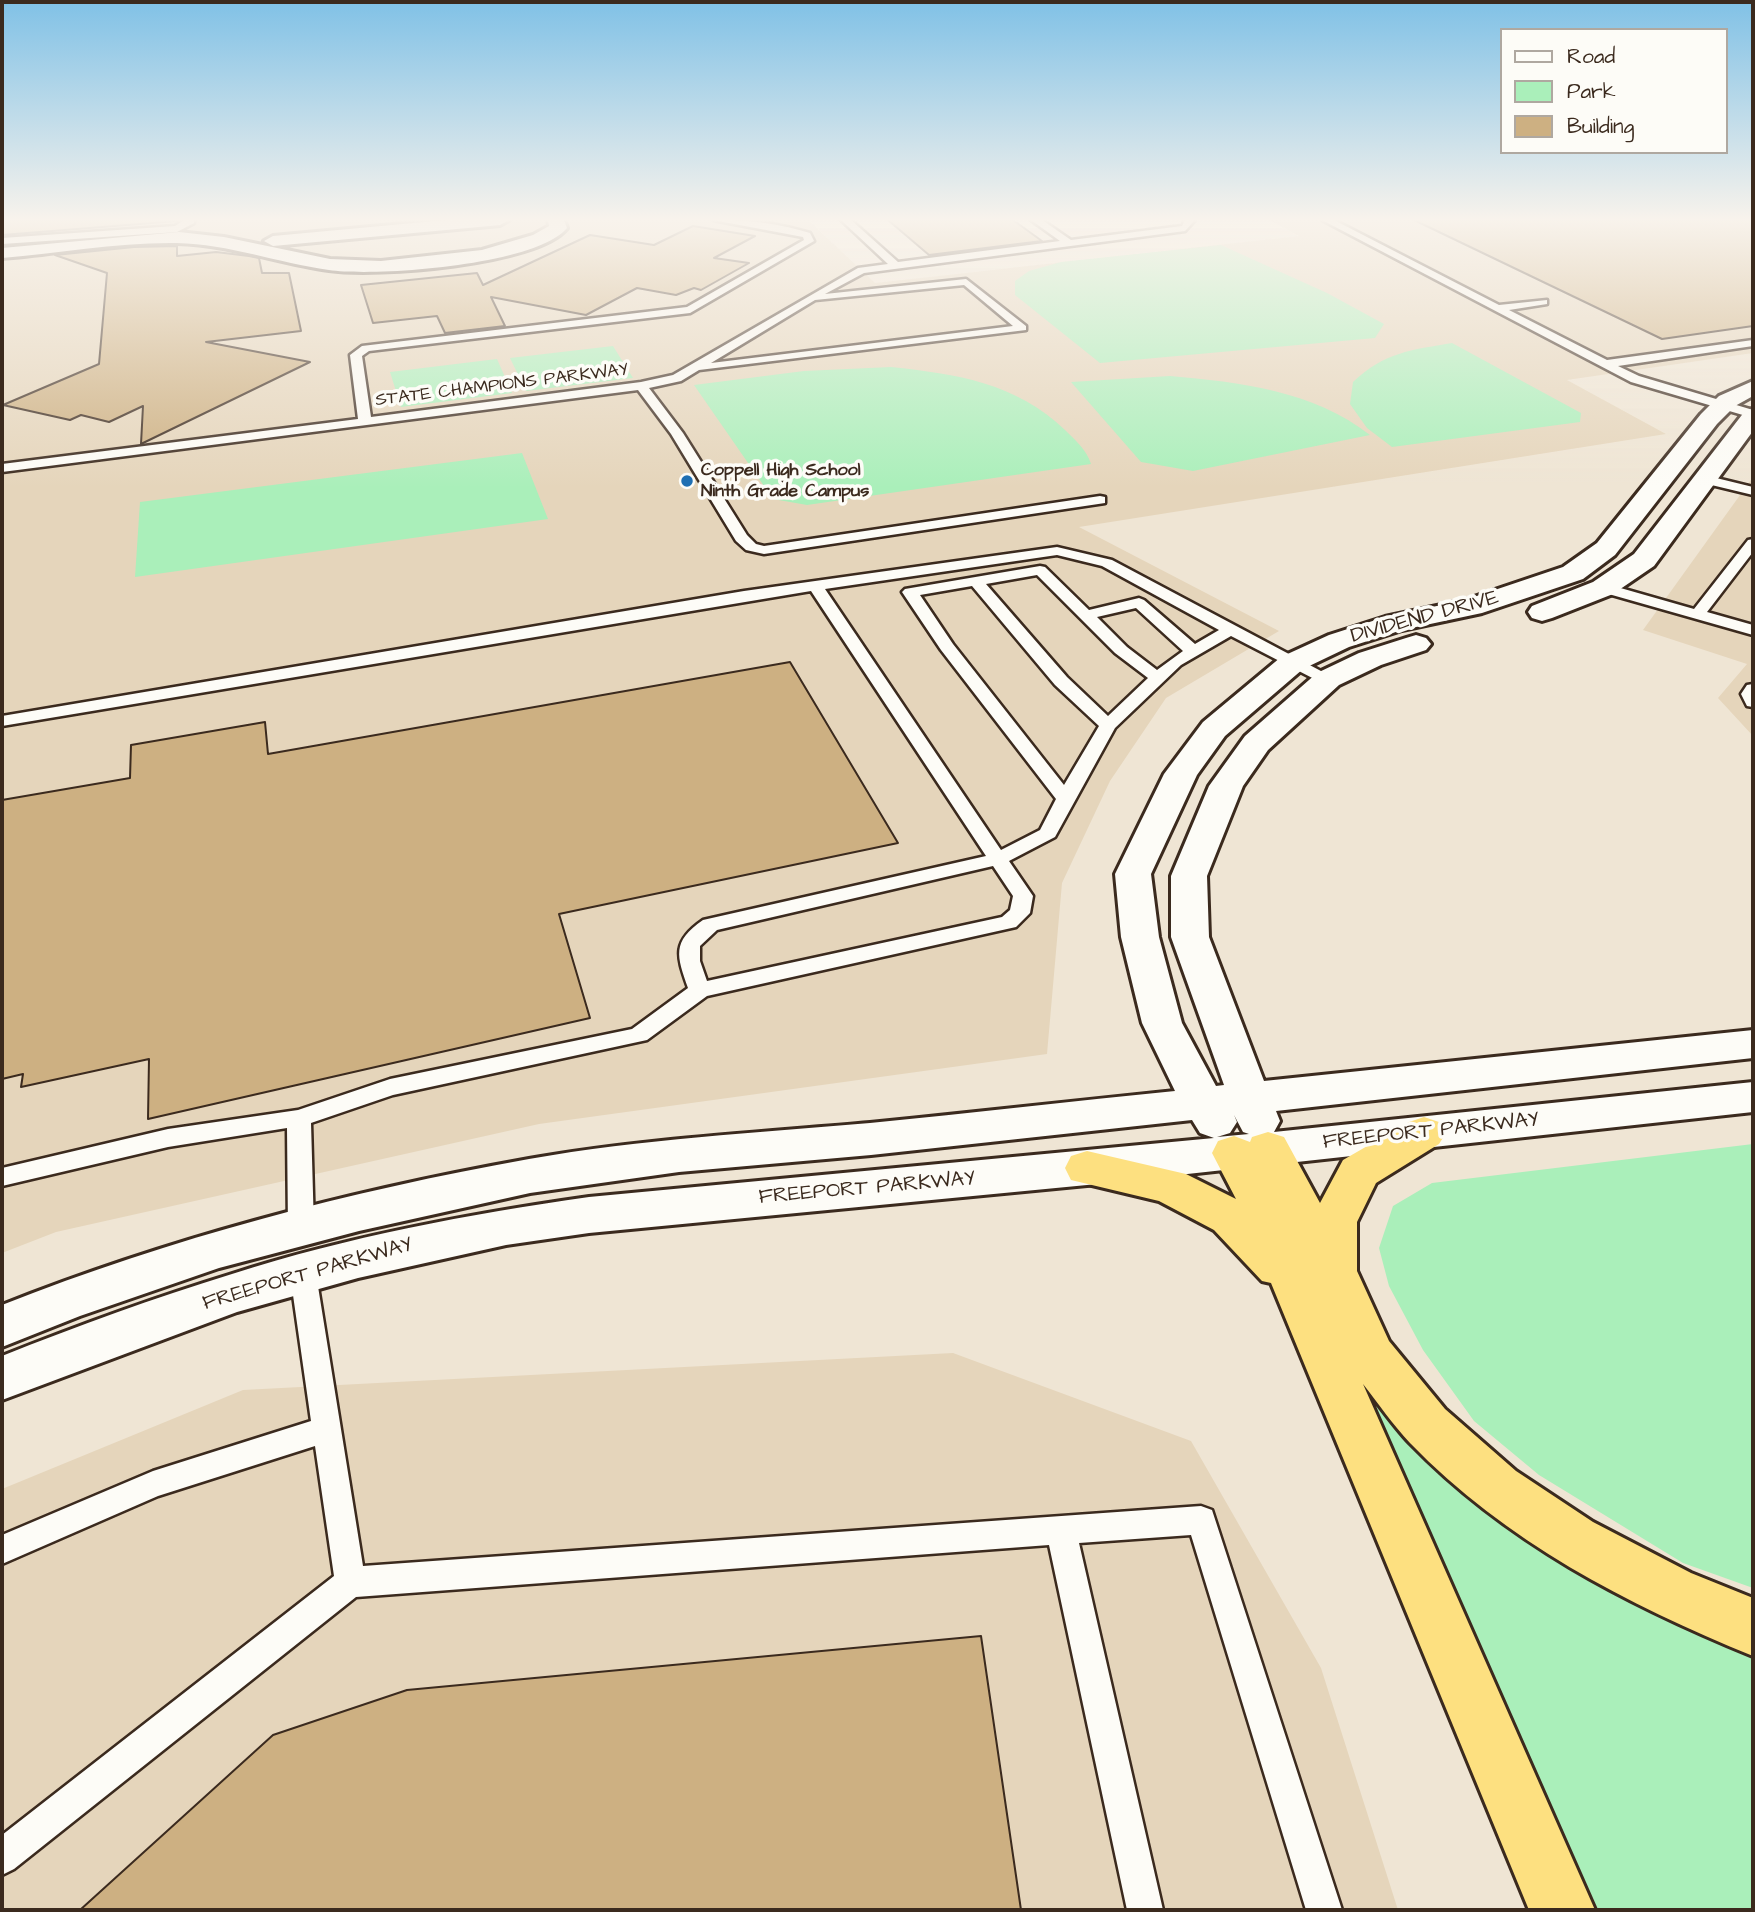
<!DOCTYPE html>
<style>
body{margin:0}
#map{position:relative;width:1755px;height:1912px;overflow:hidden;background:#efe5d4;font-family:"Architects Daughter",sans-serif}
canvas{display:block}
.frame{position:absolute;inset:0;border:4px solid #3b2a1e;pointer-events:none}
.legend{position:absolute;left:1500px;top:28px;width:228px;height:126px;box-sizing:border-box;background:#fdfcf7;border:2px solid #afa8a0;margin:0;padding:9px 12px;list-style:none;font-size:21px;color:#3b2a1e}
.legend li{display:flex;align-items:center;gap:14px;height:35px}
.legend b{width:35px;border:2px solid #afa8a0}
</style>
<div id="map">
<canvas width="1755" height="1912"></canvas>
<div class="frame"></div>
<ul class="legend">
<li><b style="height:9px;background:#fdfcf7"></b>Road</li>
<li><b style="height:19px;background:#aaefba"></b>Park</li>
<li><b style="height:19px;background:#cdb082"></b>Building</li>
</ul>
</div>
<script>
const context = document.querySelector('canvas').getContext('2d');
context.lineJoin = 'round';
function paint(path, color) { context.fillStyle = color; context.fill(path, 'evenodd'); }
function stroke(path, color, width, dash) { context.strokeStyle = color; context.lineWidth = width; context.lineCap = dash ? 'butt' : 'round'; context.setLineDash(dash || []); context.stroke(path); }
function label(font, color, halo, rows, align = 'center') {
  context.font = font + ' "Architects Daughter",sans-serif'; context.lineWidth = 7; context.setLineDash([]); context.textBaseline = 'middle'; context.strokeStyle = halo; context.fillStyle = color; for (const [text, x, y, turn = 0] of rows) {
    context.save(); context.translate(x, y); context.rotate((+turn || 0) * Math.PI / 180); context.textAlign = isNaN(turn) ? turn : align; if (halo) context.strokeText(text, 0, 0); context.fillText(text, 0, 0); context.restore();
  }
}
paint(new Path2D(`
 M2,220H808L875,283L1299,236L1270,220H1753V353L1567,380L1666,434L1079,527L1279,631L1166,698L1110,781L1062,883L1047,1054L539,1124L56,1232L2,1253Z
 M1753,477V736L1718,698L1747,664L1643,630Z
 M953,1353L1191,1441L1321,1668L1398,1910H2V1489L243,1390Z`), '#e5d5bb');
paint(new Path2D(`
 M1221,245L1327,293L1384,324L1375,338L1100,363L1015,295V281L1029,271L1061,262Z
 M1452,343L1581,413L1580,422L1392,447L1367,428L1350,404L1353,382C1385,352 1411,350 1452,343Z
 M613,346L633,378L526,391L510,358Z
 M497,359L512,393L401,407L390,372Z
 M891,367C957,374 1016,383 1065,430C1075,440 1087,450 1091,464L807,505L773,499L694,385L804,371Z
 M1170,376C1240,382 1314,391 1370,435L1193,471L1141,462L1071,382Z
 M522,453L548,519L135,577L140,502Z
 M1753,1144V1588L1683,1563L1539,1475L1474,1421L1423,1350L1389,1286L1379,1248L1393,1206L1432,1183Z
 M1342,1338L1715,1637L1753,1648V1910H1598Z`), '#aaefba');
const building = new Path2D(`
 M2,220H177V221L2,235Z
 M888,220H1013L1042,241L929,255Z
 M1414,220H1753V326L1662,339Z
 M693,226L755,236L714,258L749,263L701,290L694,288L676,295L637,288L586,315L491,297L505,326L445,333L437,316L373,323L361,285L477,273L483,285L590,235L654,245Z
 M177,246V256L216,252L249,256L259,258L262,273H289L301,331L206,342L310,362L141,444L143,406L109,422L81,415L70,420L3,405L99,364L107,273L55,255L134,247Z
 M790,662L898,843L559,914L590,1018L148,1119L149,1059L21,1087L23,1074L2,1079V800L130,778L131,745L265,722L268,754Z
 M981,1636L1021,1910H80L273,1735L407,1690Z`);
paint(building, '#cdb082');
stroke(building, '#3b2a1e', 2);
const lane = new Path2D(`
 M184,220H194V223L177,232L2,244V238L175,226Z
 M713,220C746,219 779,224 810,233L814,241L690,313L369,351L362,356L371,417L641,382L673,375L858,268L888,264L841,220H851L898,262L1060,241L1031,220H1042L1071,240L1182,226L1185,220H1195L1185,231L864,273L825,294L966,279L1026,326V330L699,370L681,381L649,388L683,433L747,535L756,544L764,546L1100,496L1105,497V503L764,554L746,550L736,541L671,434L638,390L2,472V464L358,419L350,355L362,346L687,307L804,240L803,237ZM964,285L1013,326L711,363L815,300Z
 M1322,220H1334L1499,305L1547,300V304L1509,310L1607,360L1753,340V346L1618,366L1639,376L1753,410V418L1631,382Z
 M1704,475L1753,487V495L1699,482L1697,479Z
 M1753,539V552L1707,612L1753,625V635L1598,591L1595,588L1603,583L1694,609L1748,540Z
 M1057,547L1112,560L1336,679L1328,684L1322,683L1231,636L1181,665L1115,728L1055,837L1009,861L1033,896L1030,913L1016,927L707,996L647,1040L393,1095L311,1123L314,1229L310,1236L301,1239L292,1236L288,1229L287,1128L168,1147L2,1186V1168L168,1129L298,1110L390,1079L632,1029L688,988C677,956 671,942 703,920L986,856L811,591L2,726V716L744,591ZM1057,555L1102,566L1219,630L1195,644L1144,600L1139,598L1089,610L1045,567L1040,566L905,589L902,592L941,650L1056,799L1040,830L1001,850L825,589ZM1037,575L1115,653L1148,678L1108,716L1067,677L986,584ZM972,586L1055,685L1099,726L1064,785L953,644L920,595ZM1136,608L1183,651L1157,670L1127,647L1097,617ZM993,866L1013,896L1010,910L1002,917L707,981L700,961V946L717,930Z
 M1753,684V707L1747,706L1741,694L1747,685Z
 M303,1263L312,1267L316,1274L363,1566L1201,1506L1212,1510L1342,1910H1306L1191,1535L1079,1543L1163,1910H1127L1049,1545L356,1597L14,1869L2,1875V1835L334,1576L315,1446L158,1496L2,1564V1535L153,1471L311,1421L290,1274L294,1267Z`);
const street = new Path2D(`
 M446,220H509L500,225L273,246L264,241L273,236Z
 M548,220H564L567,228C537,265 376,277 329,270C278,263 229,244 177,243C119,242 60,253 2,258V248L179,232L224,237L330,259L381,261L482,250L533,235L549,226Z`);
const secondary = new Path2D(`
 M1753,381V396L1735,406L1717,424L1615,555L1583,579L1482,613L1402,630L1349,647L1303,669L1225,736L1197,775L1151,874L1159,937L1182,1023L1216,1086L1224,1085L1171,937V876L1209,786L1245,736L1317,673L1359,653L1406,638L1416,635L1426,638L1431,644L1426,650L1381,665L1339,685L1268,750L1243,786L1207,876L1209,937L1264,1081L1753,1030V1058L1276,1111L1280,1121L1274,1132L1753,1082V1112L1087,1185L589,1233L506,1245L358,1278L237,1312L2,1400V1356C77,1326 154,1298 232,1274C347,1237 469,1214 589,1197L1214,1138L1200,1133L1192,1120L871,1155L679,1172L530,1193L359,1231L219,1268L80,1316L2,1347V1305C171,1238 350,1191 529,1159C642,1139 756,1133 870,1123C972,1113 1074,1101 1175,1091L1142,1023L1121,937L1115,874L1164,774L1203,722L1281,657L1329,635L1385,617L1465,600L1563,567L1597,543L1701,414L1719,396ZM1234,1115L1243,1132L1249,1134L1217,1137L1230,1133L1237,1122Z
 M1753,409V431L1654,566L1613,594L1552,618L1542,621L1532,618L1528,612L1532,606L1593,582L1634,554L1745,411Z`);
const highway = new Path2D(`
 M1424,1117L1439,1122L1446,1133L1439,1144L1376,1183L1357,1222V1271L1389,1341L1445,1409L1516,1471L1593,1522L1691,1573L1753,1598V1656C1626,1604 1506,1542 1410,1443C1393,1425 1378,1403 1363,1384L1595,1910H1529L1271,1283L1262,1281L1214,1230L1159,1201L1071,1180L1065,1168L1071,1156L1087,1151L1186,1174L1236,1199L1212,1153L1218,1141L1234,1136L1250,1142L1252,1137L1268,1132L1284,1137L1320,1203L1343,1160L1409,1122Z`);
stroke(lane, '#3b2a1e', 5);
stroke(street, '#3b2a1e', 6);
stroke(secondary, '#3b2a1e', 6);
stroke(highway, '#3b2a1e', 6);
paint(lane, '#fdfcf7');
paint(street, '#fdfcf7');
paint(secondary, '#fdfcf7');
paint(highway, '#fde080');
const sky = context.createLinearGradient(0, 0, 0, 488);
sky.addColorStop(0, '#80c1e6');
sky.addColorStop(0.45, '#f8f3ec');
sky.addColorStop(1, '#f8f3ec00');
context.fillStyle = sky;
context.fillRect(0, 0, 1755, 488);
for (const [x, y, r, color] of [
 [687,481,7,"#1f6fb2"]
]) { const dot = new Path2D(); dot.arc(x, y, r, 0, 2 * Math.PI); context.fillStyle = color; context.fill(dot); stroke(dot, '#fdfcf7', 2.5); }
label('18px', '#3b2a1e', '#fdfcf7', [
 ["STATE CHAMPIONS PARKWAY",502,386,-7]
]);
label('bold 18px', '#3b2a1e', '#fdfcf7', [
 ["Coppell High School",701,471],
 ["Ninth Grade Campus",701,492]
], 'left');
label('21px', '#3b2a1e', '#fdfcf7', [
 ["DIVIDEND DRIVE",1425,618,-15],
 ["FREEPORT PARKWAY",1431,1132,-6],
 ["FREEPORT PARKWAY",867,1189,-5],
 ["FREEPORT PARKWAY",308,1275,-16]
]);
</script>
